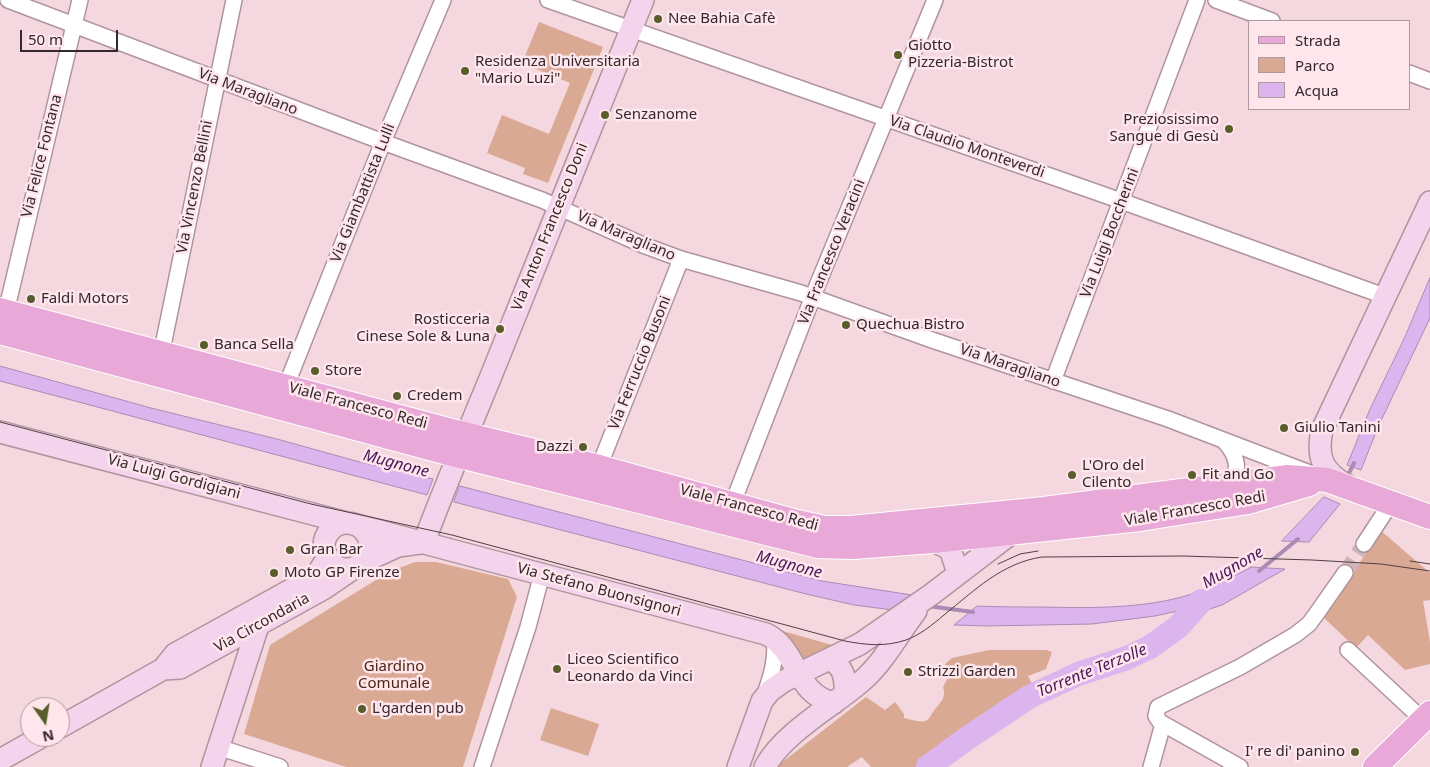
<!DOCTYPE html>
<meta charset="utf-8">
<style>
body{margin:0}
#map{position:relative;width:1430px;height:767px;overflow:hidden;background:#f5d7df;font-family:"Noto Sans",sans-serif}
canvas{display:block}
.legend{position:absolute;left:1248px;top:20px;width:162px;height:90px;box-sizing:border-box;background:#fee6ec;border:1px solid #ad9a9f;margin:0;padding:6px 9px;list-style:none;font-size:15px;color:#33282b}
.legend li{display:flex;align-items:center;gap:10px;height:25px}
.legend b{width:25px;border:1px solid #ad9a9f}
.north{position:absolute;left:20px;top:697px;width:50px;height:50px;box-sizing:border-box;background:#fee6ec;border:1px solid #ad9a9f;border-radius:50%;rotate:167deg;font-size:14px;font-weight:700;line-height:20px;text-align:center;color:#33282b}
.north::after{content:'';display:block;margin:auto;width:18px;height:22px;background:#585d2b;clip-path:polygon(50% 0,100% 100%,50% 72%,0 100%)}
.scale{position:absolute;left:20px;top:30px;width:98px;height:22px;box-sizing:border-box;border:2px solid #33282b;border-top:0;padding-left:6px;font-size:15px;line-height:18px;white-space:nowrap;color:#33282b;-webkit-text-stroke:4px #fee6ec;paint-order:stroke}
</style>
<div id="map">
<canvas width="1430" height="767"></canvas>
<ul class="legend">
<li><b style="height:6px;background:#e8a9d8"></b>Strada</li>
<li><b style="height:14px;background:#d9a993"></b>Parco</li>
<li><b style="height:14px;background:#dcb5ee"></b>Acqua</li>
</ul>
<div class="north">N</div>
<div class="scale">50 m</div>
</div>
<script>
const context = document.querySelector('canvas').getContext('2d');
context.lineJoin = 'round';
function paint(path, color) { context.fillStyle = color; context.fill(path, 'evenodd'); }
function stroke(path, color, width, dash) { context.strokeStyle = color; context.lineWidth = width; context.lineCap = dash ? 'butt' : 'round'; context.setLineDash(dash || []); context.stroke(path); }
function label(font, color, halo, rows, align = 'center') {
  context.font = font + ' "Noto Sans",sans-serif'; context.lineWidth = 5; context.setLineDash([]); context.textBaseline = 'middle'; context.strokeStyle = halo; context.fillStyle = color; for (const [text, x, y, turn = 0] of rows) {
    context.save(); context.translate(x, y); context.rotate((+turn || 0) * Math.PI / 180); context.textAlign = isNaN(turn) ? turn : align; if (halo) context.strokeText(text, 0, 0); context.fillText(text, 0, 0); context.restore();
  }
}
paint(new Path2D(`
 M539,22L603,47L548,183L523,174L525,168L487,153L502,115L549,134L570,83L522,63Z
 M1380,530L1430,573V600L1423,601L1430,642V664L1405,670L1368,635L1356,648L1323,617L1363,558Z
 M415,562H436L508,579L517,597L463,767H346L244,734L270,645L381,577L394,570Z
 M765,626L832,645L831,648L804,663Z
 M989,650H1046L1052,652L1046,669L1028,676L1034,688L922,767H871L862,757L847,767H776L866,697L885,710L895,702L904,714V718C911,719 918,723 925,721C930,719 930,716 933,712C939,703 947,699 943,687L951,672L945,664L952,658Z
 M551,708L599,724L588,756L540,740Z`), '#d9a993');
const water = new Path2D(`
 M1430,278V318L1378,427L1361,470L1347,465L1370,409L1404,339Z
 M0,366L151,408L277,439L356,461L433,479L427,495L0,381Z
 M460,486L822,581L912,595L893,610L854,605L806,594L454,502Z
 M1324,497L1340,504L1309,542L1282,541Z
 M1251,567L1285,569L1222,605L1207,610L1178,611L1155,616L1092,624L988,626L954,625L977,606C999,607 1020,607 1042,607C1090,608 1142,609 1189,595C1211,588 1231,578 1251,567Z`);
paint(water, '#dcb5ee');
stroke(water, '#a98bb4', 1);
stroke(new Path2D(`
 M1347,477L1354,463
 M1259,571L1298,539
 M928,606L973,612`), '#a98bb4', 4);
stroke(new Path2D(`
 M928,767L966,739L1029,697L1078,674L1127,658L1150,647L1178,627L1201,601`), '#dcb5ee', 24);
stroke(new Path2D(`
 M1345,573L1364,544`), '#ceb4bb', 15, [15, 8]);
const street = new Path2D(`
 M8,0L383,142L542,200L643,245L681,259L801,293L932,340L1168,419L1307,472
 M548,0L1110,197L1384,296
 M1216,0L1272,21
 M1409,73L1430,81
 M6,312L80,0
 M160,360L234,0
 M1053,381L1197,0
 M286,386L383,142L443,0
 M1224,441C1237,455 1243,472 1226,486
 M599,467L681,259
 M732,505L817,286L935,0
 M1364,544L1391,503
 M1348,650L1423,720
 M764,697C771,677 777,659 774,638
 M218,747L280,767
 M482,767L528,627L542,574
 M1151,767L1163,724
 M1240,767L1160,722L1156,716L1158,707L1240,667L1295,635L1309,624L1317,613L1345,573`);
const secondary = new Path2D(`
 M0,432L347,523
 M1348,486C1323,472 1316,458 1322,430L1430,202
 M324 546a23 23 0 1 1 46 0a23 23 0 1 1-46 0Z
 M353,524L766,634C799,650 794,694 834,703
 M933,541L950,549L958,573
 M424,542C445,486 468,432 491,376C541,251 592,125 643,0
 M363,562L398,546L420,543
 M830,659C844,667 846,679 845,694
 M163,669L175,654L316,576L328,557
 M60,727L163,669L180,668L323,589L357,566
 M0,760L41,737
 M212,767L258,626
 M738,767L762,701L770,691L784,681L860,644L932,594L1017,529
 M765,767C783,733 833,706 862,681C885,661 898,634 916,611`);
const primary = new Path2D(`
 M0,310L452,431L599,467L797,522L824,528H851L1044,509L1288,477L1327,480L1430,517
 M0,332L444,452L818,546L853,547L933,541L1140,519L1248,502L1309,484
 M1375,767L1430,713`);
stroke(street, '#b0949c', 18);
stroke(secondary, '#b0949c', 24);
stroke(primary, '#fff', 26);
stroke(street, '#fff', 15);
stroke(secondary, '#f3d4ec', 21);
stroke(primary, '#e8a9d8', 24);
stroke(new Path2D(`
 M0,422L311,504L452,535L845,641C866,645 885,647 906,640C920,635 932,625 944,615C975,590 1002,563 1042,557L1183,556L1312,560L1381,564L1430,571
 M1410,561L1430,564
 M998,564L1020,554L1038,551`), '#4e4044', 1);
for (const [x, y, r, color] of [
 [658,19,5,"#585d2b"],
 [898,55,5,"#585d2b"],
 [465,71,5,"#585d2b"],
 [605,115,5,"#585d2b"],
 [1229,129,5,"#585d2b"],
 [31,299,5,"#585d2b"],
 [846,325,5,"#585d2b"],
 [500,329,5,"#585d2b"],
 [204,345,5,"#585d2b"],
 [315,371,5,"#585d2b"],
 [397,396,5,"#585d2b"],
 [1284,428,5,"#585d2b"],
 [583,447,5,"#585d2b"],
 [1072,475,5,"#585d2b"],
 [1192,475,5,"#585d2b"],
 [290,550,5,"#585d2b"],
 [274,573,5,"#585d2b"],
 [557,669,5,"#585d2b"],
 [908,672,5,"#585d2b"],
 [362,709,5,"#585d2b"],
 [1355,752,5,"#585d2b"]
]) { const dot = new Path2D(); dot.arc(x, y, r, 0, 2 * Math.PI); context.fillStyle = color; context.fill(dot); stroke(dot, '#fee6ec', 2); }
label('15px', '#33282b', '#fee6ec', [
 ["Nee Bahia Cafè",668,19],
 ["Giotto",908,46],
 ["Pizzeria-Bistrot",908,63],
 ["Residenza Universitaria",475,62],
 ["\"Mario Luzi\"",475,79],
 ["Senzanome",615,115],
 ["Preziosissimo",1219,120,"right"],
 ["Sangue di Gesù",1219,137,"right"],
 ["Faldi Motors",41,299],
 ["Rosticceria",490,320,"right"],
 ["Cinese Sole & Luna",490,337,"right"],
 ["Quechua Bistro",856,325],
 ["Banca Sella",214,345],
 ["Store",325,371],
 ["Credem",407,396],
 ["Giulio Tanini",1294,428],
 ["Dazzi",573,447,"right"],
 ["L'Oro del",1082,466],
 ["Cilento",1082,483],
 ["Fit and Go",1202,475],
 ["Gran Bar",300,550],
 ["Moto GP Firenze",284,573],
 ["Liceo Scientifico",567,660],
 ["Leonardo da Vinci",567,677],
 ["Strizzi Garden",918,672],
 ["L'garden pub",372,709],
 ["I' re di' panino",1345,752,"right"]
], 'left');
label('15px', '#33282b', '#fee6ec', [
 ["Via Maragliano",248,92,21],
 ["Via Claudio Monteverdi",967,147,19],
 ["Via Felice Fontana",42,156,-76],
 ["Via Vincenzo Bellini",195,187,-79],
 ["Via Giambattista Lulli",363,193,-68],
 ["Via Anton Francesco Doni",550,227,-68],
 ["Via Luigi Boccherini",1110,233,-69],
 ["Via Maragliano",626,236,23],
 ["Via Francesco Veracini",832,252,-68],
 ["Via Ferruccio Busoni",640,363,-68],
 ["Via Maragliano",1010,366,19],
 ["Viale Francesco Redi",358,406,15],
 ["Via Luigi Gordigiani",174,477,15],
 ["Viale Francesco Redi",749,508,15],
 ["Viale Francesco Redi",1195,509,-10],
 ["Via Stefano Buonsignori",599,590,15],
 ["Via Circondaria",262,623,-29]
]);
label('15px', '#4f250f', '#fee6ec', [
 ["Giardino",394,667],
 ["Comunale",394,684]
]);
label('italic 16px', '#47185a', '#fee6ec', [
 ["Mugnone",396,464,15],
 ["Mugnone",789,565,15],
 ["Mugnone",1233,568,-30],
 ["Torrente Terzolle",1092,671,-22]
]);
</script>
